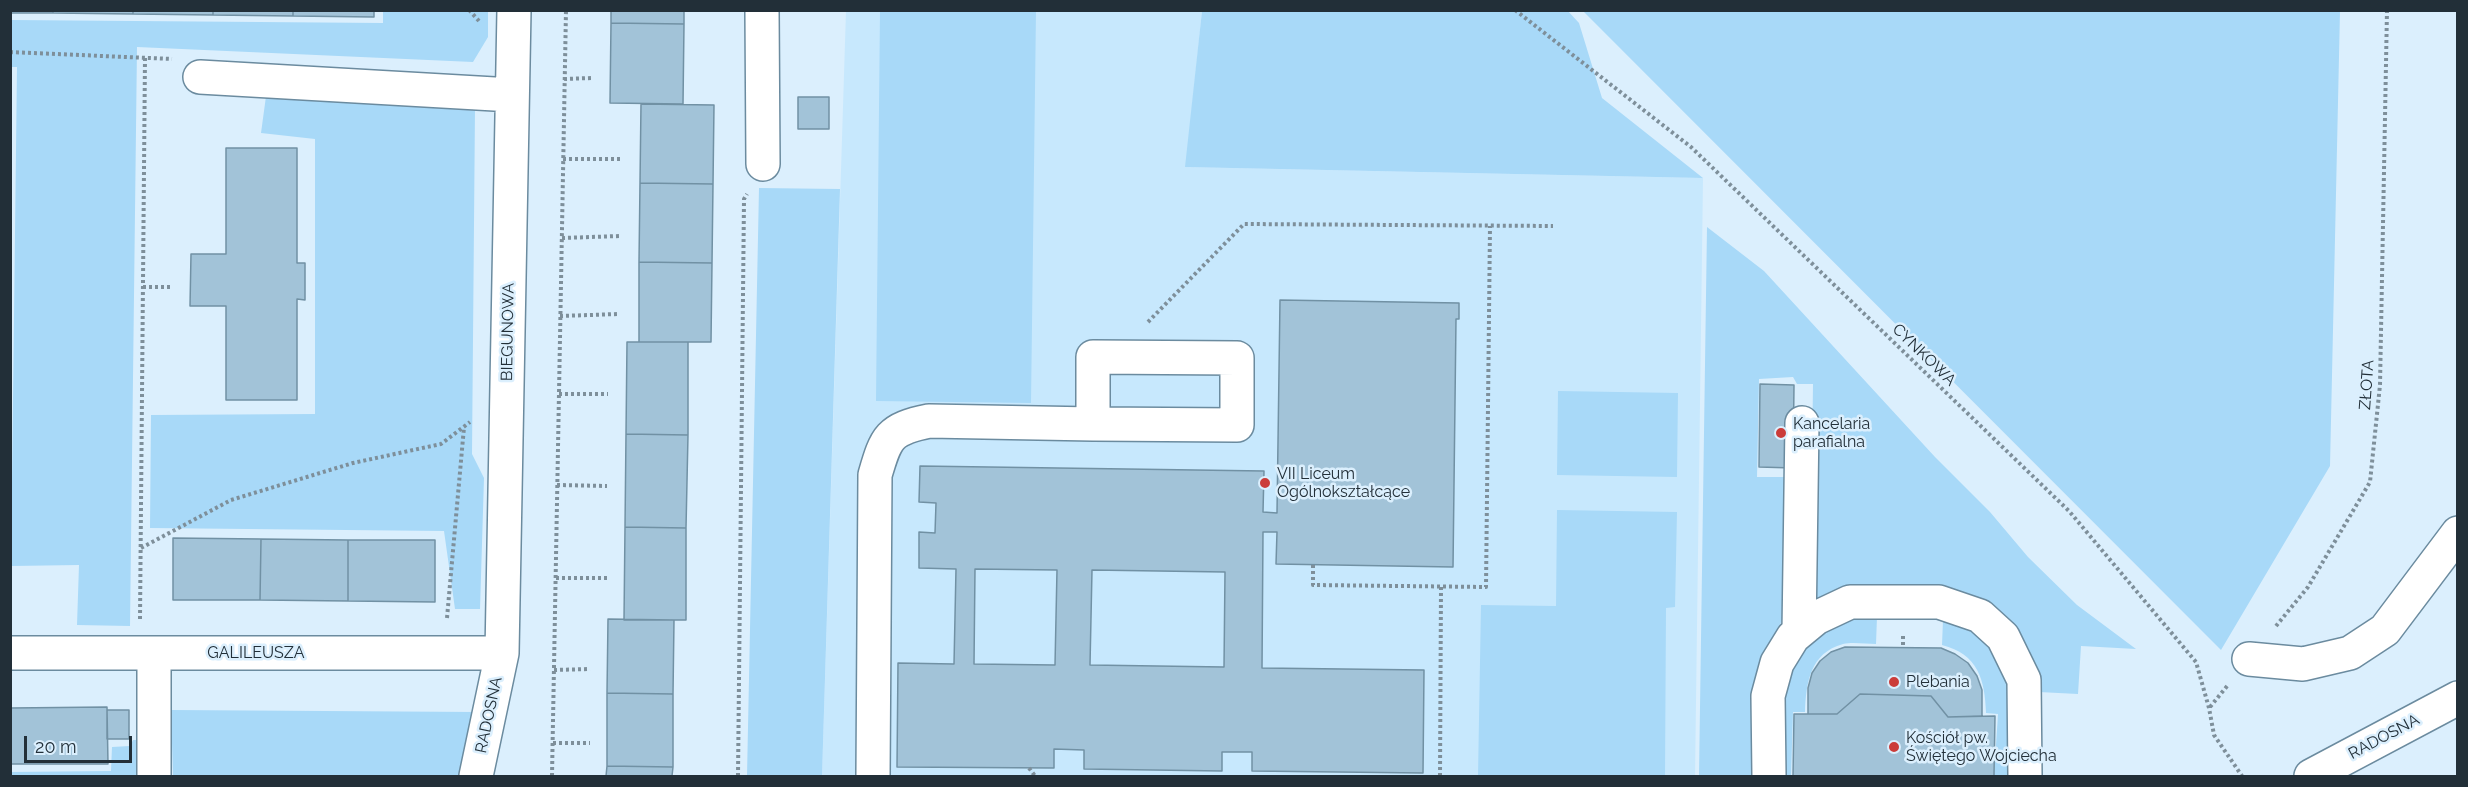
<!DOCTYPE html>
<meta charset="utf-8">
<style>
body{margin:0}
#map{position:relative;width:2468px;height:787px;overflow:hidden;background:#dbeffd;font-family:Raleway,sans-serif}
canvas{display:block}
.frame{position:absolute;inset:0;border:12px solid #222f38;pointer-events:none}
.scale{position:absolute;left:24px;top:736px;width:108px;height:27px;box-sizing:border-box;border:3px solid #222f38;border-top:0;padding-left:8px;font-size:18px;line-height:21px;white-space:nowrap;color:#222f38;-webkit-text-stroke:4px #dbeffd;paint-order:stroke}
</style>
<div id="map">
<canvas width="2468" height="787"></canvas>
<div class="frame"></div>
<div class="scale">20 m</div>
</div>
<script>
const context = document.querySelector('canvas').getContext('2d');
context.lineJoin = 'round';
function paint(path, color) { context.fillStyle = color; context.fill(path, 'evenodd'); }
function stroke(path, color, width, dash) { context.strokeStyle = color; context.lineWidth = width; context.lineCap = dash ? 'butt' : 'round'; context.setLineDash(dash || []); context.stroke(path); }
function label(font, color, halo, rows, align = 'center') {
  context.font = font + ' Raleway,sans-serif'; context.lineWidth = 5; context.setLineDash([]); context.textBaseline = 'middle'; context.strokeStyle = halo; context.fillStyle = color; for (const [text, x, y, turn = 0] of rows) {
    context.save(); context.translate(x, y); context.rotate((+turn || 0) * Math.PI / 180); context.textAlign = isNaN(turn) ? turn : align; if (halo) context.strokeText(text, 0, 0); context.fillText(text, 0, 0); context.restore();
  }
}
paint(new Path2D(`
 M846,11H1202L1186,167L1703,178L1695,776H822Z`), '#c7e8fd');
paint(new Path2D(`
 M1567,10L1579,23L1602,98L1703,178L1185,167L1202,11Z
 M383,11H488V37L473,62L137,47L130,626L77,625L79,565L11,566L17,67H11V20L383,23Z
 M880,11H1036L1031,403L876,401Z
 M1583,11H2340L2330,466L2221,650Z
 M267,89L475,108L472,454L484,478L480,609H455L444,531L150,528L151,415L315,414V139L261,133Z
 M759,188L840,189L822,776H747Z
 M1707,227L1764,271L1935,457L1990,512L2028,557L2077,605L2136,649L2081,646L2078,694L2039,692L2029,649L2007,620L1810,606L1813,384H1797L1793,377L1759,379L1757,477H1788L1785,616C1755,662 1760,724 1755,776H1699Z
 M1558,391L1678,393L1677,477L1557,475Z
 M1557,510L1677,512L1675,607L1666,608L1665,776H1478L1481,605L1556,606Z
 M1853,617H1877L1876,644C1866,644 1853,642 1843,644C1810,653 1806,683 1805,712H1793L1791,776H1781L1784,686L1809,637Z
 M1943,620L1981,633L2007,675L2012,776H1994L1998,714L1986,713C1985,680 1978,654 1942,645Z
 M171,710L477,712L459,776H173Z
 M133,740H144L145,776H11L10,772L111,771L112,747L130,746Z`), '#a8d9f8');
const building = new Path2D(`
 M10,10H53V13H10Z
 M53,10H133V14L53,13Z
 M133,10H213V15L133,14Z
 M213,10H293V16L213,15Z
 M293,10H374V17L293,16Z
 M611,10H684V24L611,23Z
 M611,23L684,24L683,104L610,103Z
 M798,97H829V129H798Z
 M641,104L714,105L713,184L640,183Z
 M226,148H297V263H305V300L297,299V400H226V306H190L191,254H226Z
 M640,183L713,184L712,263L639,262Z
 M639,262L712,263L711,342H639Z
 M1280,300L1459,303V319H1456L1453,567L1276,564L1277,532H1263L1262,668L1424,670L1423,773L1252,771V752H1222V771L1084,769V750L1054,749V768L897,767L898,663L954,664L956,569L919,568V532L935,533L936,503L919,502L920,466L1264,471L1263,512L1277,513ZM975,569L1057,570L1055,665L974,664ZM1092,570L1225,572L1224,667L1090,665Z
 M627,342H688V435L626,434Z
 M1760,384L1794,385L1793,468L1759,467Z
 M626,434L688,435L686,528L625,527Z
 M625,527L686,528V620H624Z
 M173,538L261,539L260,600H173Z
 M261,539L348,540V601L260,600Z
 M348,540H435V602L348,601Z
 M608,619L674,620L673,694L607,693Z
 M1845,647L1941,648L1955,654L1968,663L1977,676L1982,690V716L1948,717L1931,696L1860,694L1837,714H1808V688L1812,673L1820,661L1831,652Z
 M607,693L673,694V767L607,766Z
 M1860,694L1931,696L1948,717L1995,716L1994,776H1793L1794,714H1837Z
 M107,707L108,764H10V708Z
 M107,710H129V739H107Z
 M607,766L673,767L672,776H606Z`);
paint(building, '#a2c3d8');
stroke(building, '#7191a4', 1.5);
const minor = new Path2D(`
 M762,10L763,164
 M200,77L512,95
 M1093,357L1237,358V425L1093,424Z
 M1799,632L1802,423
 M10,653H502
 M154,653V776
 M2249,659L2303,664L2350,653L2385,630L2458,533
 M476,776L502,653L514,10
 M873,776L875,475C886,437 889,429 929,421L1093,424
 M1769,776L1768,696L1777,663L1793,637L1816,618L1850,602H1939L1980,616L2003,637L2024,680L2025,776
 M2311,776L2458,698`);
stroke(minor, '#6b8b9f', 36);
stroke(new Path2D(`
 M469,10L479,21
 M1515,10L1691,147L2069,511L2196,662L2209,708L2214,735L2242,776
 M10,52L172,59
 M564,79L592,78
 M563,159H620
 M562,238L620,236
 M143,287H173
 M560,316L619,314
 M1148,322L1244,224L1553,226
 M559,394H608
 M557,485L607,486
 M141,548L231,500L353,463L441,444L470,422
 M1313,565V585L1486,587L1490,226
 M556,578H607
 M447,618L464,427
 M140,619L145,57
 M2276,626L2308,587L2370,482L2380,385L2387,10
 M1903,636V648
 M554,670L590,669
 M2210,707L2228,685
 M553,743H590
 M1029,768L1035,776
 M552,776L566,10
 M738,776L744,199L747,194
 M1440,776L1441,587`), '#7e8f9a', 4, [3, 3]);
stroke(minor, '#fff', 33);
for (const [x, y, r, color] of [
 [1781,433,6,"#cb3c39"],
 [1265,483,6,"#cb3c39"],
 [1894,682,6,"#cb3c39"],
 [1894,747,6,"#cb3c39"]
]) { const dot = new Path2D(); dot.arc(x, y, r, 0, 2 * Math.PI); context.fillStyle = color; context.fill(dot); stroke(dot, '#dbeffd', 2); }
label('16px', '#222f38', '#dbeffd', [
 ["BIEGUNOWA",508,332,-89],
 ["CYNKOWA",1924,355,44],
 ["ZŁOTA",2367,385,-86],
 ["GALILEUSZA",256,653],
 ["RADOSNA",489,715,-78],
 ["RADOSNA",2384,737,-28]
]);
label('16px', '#222f38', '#dbeffd', [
 ["Kancelaria",1793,424],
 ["parafialna",1793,442],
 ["VII Liceum",1277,474],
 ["Ogólnokształcące",1277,492],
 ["Plebania",1906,682],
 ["Kościół pw.",1906,738],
 ["Świętego Wojciecha",1906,756]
], 'left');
</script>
